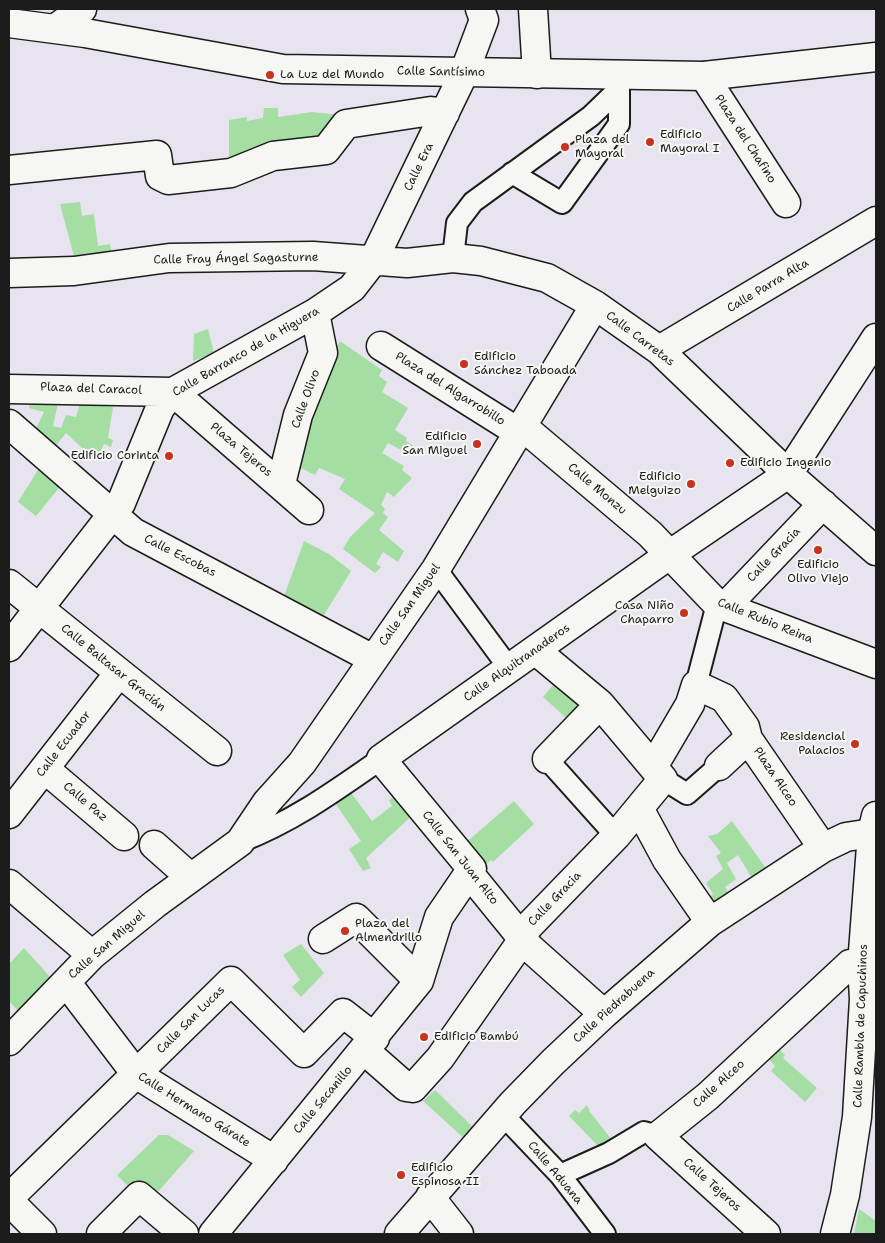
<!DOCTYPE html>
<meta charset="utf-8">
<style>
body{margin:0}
#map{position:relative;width:885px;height:1243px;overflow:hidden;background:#e7e4f0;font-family:"Shantell Sans",sans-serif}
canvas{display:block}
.frame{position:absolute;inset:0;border:10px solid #1c1c1c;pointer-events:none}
</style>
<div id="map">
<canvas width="885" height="1243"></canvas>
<div class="frame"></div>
</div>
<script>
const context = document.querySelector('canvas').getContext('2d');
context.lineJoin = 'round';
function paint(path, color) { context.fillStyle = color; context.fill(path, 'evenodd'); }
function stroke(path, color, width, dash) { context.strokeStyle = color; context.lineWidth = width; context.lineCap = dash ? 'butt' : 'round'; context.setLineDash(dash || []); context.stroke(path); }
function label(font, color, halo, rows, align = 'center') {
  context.font = font + ' "Shantell Sans",sans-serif'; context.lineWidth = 4; context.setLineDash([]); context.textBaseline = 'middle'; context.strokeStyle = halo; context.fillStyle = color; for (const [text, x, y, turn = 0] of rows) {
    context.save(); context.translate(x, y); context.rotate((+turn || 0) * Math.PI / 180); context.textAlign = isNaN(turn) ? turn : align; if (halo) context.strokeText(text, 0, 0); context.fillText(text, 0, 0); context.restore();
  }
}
paint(new Path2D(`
 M264,108H278V117L312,112L340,115L320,144L229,170V120L247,117V121L263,118Z
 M80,202L82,216L94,214L98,246L110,244L112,255L75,260L60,204Z
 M208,329L214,353L193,361L194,334Z
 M340,341L382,370L379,376L387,382L382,392L408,408L395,430L407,438L406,441L415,447L411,455L388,443L382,453L404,466L402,470L412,478L394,497L387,492L381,505L385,509L383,513L388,517L379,530L404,551L398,562L383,552L376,564L381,567L375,573L343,549L350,537L375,513L339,489L345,479L319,468L315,475L299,467L301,426Z
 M32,395L59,398L53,426L61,428L66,415L76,417L80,403L113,407L108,438L113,440L111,447L104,444L96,461L88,452L81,462L77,458L83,449L66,433L51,452L33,435L44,412L29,408Z
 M41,465L63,483L36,516L18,502Z
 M304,541L329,554L351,571L321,620L283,599Z
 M559,678L592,703L573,724L543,697Z
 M349,790L372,821L392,806L389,800L400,793L416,812L366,858L371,868L363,871L349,849L361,841L333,800Z
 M514,801L534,824L493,862L491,860L481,868L462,846Z
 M732,821L768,871L753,880L738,855L727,863L736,879L725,887L731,896L709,913L702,904L713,894L706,883L723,869L716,856L721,853L708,836L717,834Z
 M301,944L324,973L301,997L292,987L300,980L283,955Z
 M24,948L52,979L19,1012L9,1001V964Z
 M775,1045L785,1055L783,1058L817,1088L805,1102L771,1071L775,1066L765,1055Z
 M435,1090L477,1131L467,1141L423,1101Z
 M587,1105L590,1112L612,1140L598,1146L569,1116L575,1110L579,1113Z
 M159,1135H168L194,1151L156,1194L141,1182L133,1191L117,1175Z
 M859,1209L876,1221V1234H854Z`), '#a5dea2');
const pedestrian = new Path2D(`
 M512,173L562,203L619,124V89
 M453,258L457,223L473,202L591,116L619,89L618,76
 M436,569L509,668
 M696,685L717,604
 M547,759L616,836
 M663,779L687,794L719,766
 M240,842C294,821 335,791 381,759
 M503,1115L560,1175L605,1234
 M560,1175L609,1153L644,1132L658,1136`);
const minor = new Path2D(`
 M533,9L537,74
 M56,28L82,9
 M704,76L786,203
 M9,170L157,155L160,176L168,180L231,173L273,156L326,150L346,124L431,111L445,113
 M9,273L74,271L169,258L313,256L407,263L453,258L481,261L547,278L595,305L659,350L788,474L876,551
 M381,346L518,432
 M659,350L876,221
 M9,389L173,392L309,510
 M9,424L133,532L373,659
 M522,426L650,534L717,604L876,664
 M281,484L298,415L323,353L315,313
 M9,584L217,751
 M725,607L823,504
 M9,647L121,503L160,408L173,392L315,313L352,288L373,261L464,73L484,20L480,9
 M535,650L600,704L653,767
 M547,759L600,704
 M719,766L748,739
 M45,769L124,836
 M640,810L667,860L710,922
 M9,814L119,673
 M154,845L190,877
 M9,884L92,955
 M323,939L356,918L419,981
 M66,982L136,1074L274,1160
 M604,1014L530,948L469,873L472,869L381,759L669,555L788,474L876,338
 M9,1041L92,955L155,904L240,842L267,802L302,763L436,569L595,305
 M364,1050L406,1087L413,1088L440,1058L521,942V934L616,836L663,779L653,767L690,704L696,685L724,698L745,727L748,739L823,848
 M430,1197L459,1234
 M9,1198L231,981L304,1053L343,1013L375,1038
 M9,1201L42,1234
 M101,1234L139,1196L184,1234
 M213,1234L419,981L439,917L469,873
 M399,1234L513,1103L553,1062L604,1014L710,922L823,848L846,837L872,833
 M766,1234L658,1136L708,1096L850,964L862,965`);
const secondary = new Path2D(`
 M9,23L85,33L283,69L704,76L876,57
 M835,1234L845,1195L857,1117L864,999L862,965L872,833L876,816`);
stroke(pedestrian, '#1c1c1c', 24);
stroke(minor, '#1c1c1c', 31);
stroke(secondary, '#1c1c1c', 31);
stroke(pedestrian, '#f6f6f2', 20);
stroke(minor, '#f6f6f2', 28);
stroke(secondary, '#f6f6f2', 28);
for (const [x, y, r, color] of [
 [270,75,5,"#c8321e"],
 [650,142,5,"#c8321e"],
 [565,147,5,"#c8321e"],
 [464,364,5,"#c8321e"],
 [477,444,5,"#c8321e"],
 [169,456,5,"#c8321e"],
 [730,463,5,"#c8321e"],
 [691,484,5,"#c8321e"],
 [818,550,5,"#c8321e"],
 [684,613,5,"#c8321e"],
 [855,744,5,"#c8321e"],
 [345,931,5,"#c8321e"],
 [424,1037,5,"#c8321e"],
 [401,1175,5,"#c8321e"]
]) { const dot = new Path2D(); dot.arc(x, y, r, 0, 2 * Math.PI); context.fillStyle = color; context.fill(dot); stroke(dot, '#f6f6f2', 2); }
label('12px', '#1c1c1c', '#f6f6f2', [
 ["Calle Santísimo",441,72,1],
 ["Plaza del Chafino",745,139,57],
 ["Calle Era",419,167,-64],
 ["Calle Fray Ángel Sagasturne",236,259,-1],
 ["Calle Parra Alta",768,286,-31],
 ["Calle Carretas",640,339,37],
 ["Calle Barranco de la Higuera",246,352,-30],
 ["Plaza del Caracol",91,389,2],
 ["Plaza del Algarrobillo",450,389,32],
 ["Calle Olivo",306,399,-70],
 ["Plaza Tejeros",241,450,40],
 ["Calle Monzu",597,489,40],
 ["Calle Gracia",774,555,-46],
 ["Calle Escobas",180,556,27],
 ["Calle San Miguel",410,605,-55],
 ["Calle Rubio Reina",765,621,22],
 ["Calle Alquitranaderos",517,663,-35],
 ["Calle Baltasar Gracián",113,668,39],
 ["Calle Ecuador",64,744,-52],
 ["Plaza Alceo",775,777,56],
 ["Calle Paz",85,802,40],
 ["Calle San Juan Alto",460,858,52],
 ["Calle Gracia",555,899,-46],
 ["Calle San Miguel",107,945,-41],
 ["Calle Piedrabuena",614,1006,-42],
 ["Calle San Lucas",191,1020,-45],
 ["Calle Rambla de Capuchinos",861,1026,-88],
 ["Calle Alceo",719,1084,-42],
 ["Calle Secanillo",323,1100,-50],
 ["Calle Hermano Gárate",194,1110,32],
 ["Calle Aduana",555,1173,50],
 ["Calle Tejeros",712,1185,42]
]);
label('12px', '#1c1c1c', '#f6f6f2', [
 ["La Luz del Mundo",280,75],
 ["Edificio",660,135],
 ["Mayoral I",660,149],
 ["Plaza del",575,140],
 ["Mayoral",575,154],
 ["Edificio",474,357],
 ["Sánchez Taboada",474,371],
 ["Edificio",467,437,"right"],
 ["San Miguel",467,451,"right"],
 ["Edificio Corinta",159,456,"right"],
 ["Edificio Ingenio",740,463],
 ["Edificio",681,477,"right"],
 ["Melguizo",681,491,"right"],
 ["Edificio",818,565,"center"],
 ["Olivo Viejo",818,579,"center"],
 ["Casa Niño",674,606,"right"],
 ["Chaparro",674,620,"right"],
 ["Residencial",845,737,"right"],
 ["Palacios",845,751,"right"],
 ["Plaza del",355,924],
 ["Almendrillo",355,938],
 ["Edificio Bambú",434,1037],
 ["Edificio",411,1168],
 ["Espinosa II",411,1182]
], 'left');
</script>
